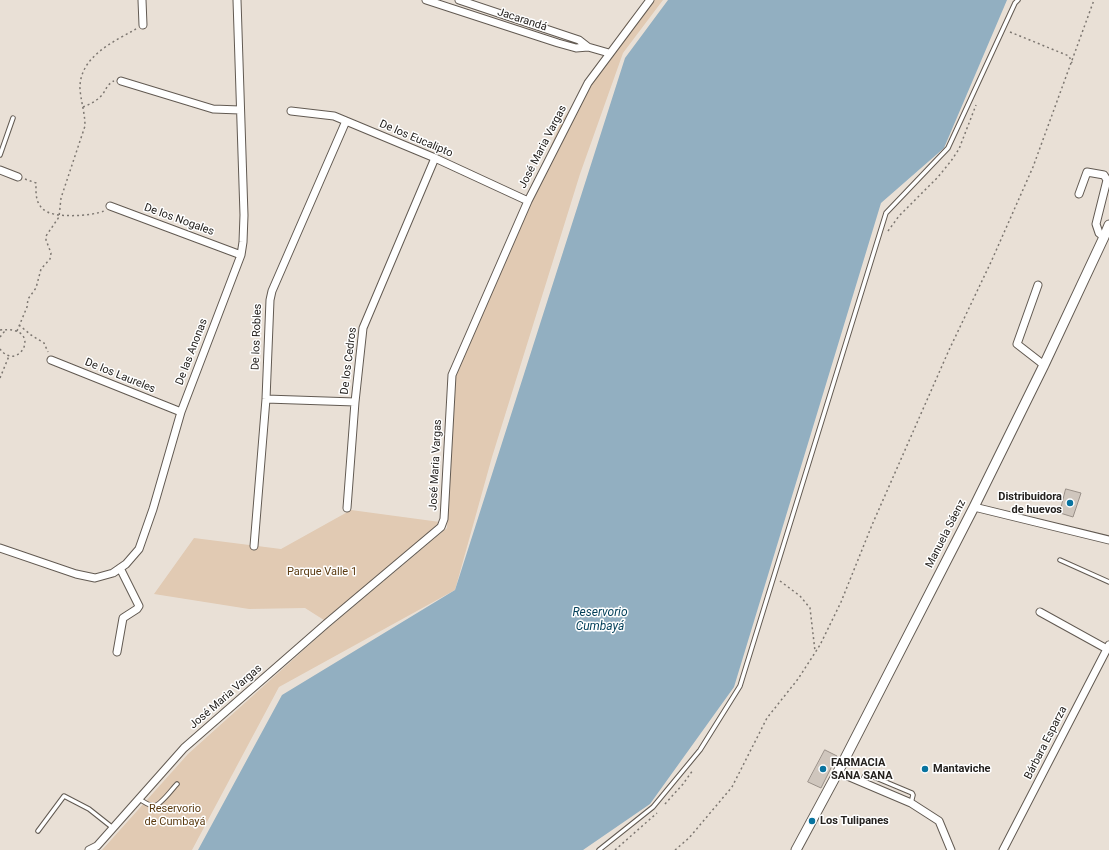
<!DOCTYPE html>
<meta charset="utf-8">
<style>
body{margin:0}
canvas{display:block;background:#e9e0d6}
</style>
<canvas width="1109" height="850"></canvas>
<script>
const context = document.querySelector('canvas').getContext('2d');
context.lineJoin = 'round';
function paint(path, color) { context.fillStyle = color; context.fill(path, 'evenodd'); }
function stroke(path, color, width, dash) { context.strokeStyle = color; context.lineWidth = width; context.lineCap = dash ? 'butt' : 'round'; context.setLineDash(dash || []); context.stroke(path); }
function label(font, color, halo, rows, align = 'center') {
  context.font = font + ' Roboto,sans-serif'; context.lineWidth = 3; context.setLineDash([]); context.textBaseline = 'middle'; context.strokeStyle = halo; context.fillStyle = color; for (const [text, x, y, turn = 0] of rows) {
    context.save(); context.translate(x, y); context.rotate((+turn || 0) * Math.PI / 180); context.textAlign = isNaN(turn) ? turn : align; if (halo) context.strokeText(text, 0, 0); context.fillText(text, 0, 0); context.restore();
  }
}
paint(new Path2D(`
 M646,0H663L623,53L580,174L492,457L455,590L279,687L192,850H102L188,754L327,629L447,528L456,375L560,124L626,24Z
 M351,510L440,522L327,622L305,608L249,609L154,594L194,538L281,549Z`), '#e1cab3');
paint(new Path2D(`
 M668,0H1007L944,148L881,203L734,687L650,804L583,850H198L282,695L455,590L625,58Z`), '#92afc1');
const building = new Path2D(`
 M1066,489L1081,493L1073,517L1060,513Z
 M825,750L837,756L821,788L808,782Z`);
paint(building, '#cfc6bd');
stroke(building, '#999088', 1);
const service = new Path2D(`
 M0,155L13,118
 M1060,560L1109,582
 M862,782L865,775H869L912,793L913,795L911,803
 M139,799C143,801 149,806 154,806C161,805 172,789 177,784
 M38,831L64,796L89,809L113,828
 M599,850L653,807L700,750L740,686L886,213L948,148L1015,3L1018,0`);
const minor = new Path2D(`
 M142,0L143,25
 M426,0L558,43L576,48L588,47L609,53
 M459,0L579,40L588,47
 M121,81L213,109L240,110
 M291,111L334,116L435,158L528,201
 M0,170L18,177
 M1079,194L1087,172L1104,175L1107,180L1096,224L1099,233L1104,237
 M110,206L241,255
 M1038,285L1017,344L1044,365
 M51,360L181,412
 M266,399L355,402
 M974,507L1109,540
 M347,508L355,402L363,328L435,158
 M254,546L266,399L270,300L272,291L346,121
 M0,548L76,574L95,578L113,573L126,564L139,549L153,509L181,412L241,255L243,242L244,215L237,0
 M1040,612L1107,649
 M117,652L123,618L137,609L139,606L120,568
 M838,772L911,803L939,821L951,850
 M89,850L97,846L184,748L327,623L441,527L444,519L452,375L528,201L588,83L650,0
 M1003,850L1109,645`);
const tertiary = new Path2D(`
 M796,850L838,772L974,507L1044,365L1104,237L1109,225`);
stroke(service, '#625a52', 5.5);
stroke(minor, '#625a52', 9);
stroke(tertiary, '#625a52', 11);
stroke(new Path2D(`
 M1010,32L1069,56L1072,63
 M83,107C90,104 97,101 102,95C106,90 107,84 114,81
 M25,179L36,183C36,192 35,202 43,209C52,219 92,216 104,211
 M888,231L899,216L938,177L951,161L959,149L976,105
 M19,325L31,335L44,343L48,352
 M0,330C45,325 19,374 0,349
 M17,331L27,307L28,299L36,288L41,269L50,259L51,253L46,240V236L59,217L61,198L85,126C85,113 81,102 80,89C79,57 113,42 136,29
 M0,337L4,332L7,330
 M0,378L9,356
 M780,581L800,596L810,608L815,651
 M665,804L683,784L693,770
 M615,850L657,813
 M675,850L689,838L732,787L767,718L798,679L820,645L841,602L872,525L949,350L991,262L1033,167L1094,0`), '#7d7771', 1.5, [2, 3]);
stroke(service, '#fff', 3.5);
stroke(minor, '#fff', 7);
stroke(tertiary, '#fff', 9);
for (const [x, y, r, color] of [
 [1070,503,4,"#08739f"],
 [823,769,4,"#08739f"],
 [925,769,4,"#08739f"],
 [812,821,4,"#08739f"]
]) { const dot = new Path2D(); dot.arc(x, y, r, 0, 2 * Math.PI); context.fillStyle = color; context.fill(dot); stroke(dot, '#fff', 1.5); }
label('11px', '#24211e', '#fff', [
 ["Jacarandá",522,20,18],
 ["De los Eucalipto",416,139,23],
 ["José Maria Vargas",543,147,-63],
 ["De los Nogales",179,220,20],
 ["De los Robles",257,337,-88],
 ["De las Anonas",192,352,-69],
 ["De los Cedros",349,361,-83],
 ["De los Laureles",120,376,22],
 ["José Maria Vargas",436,465,-87],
 ["Manuela Sáenz",946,534,-63],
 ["José Maria Vargas",226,697,-41],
 ["Bárbara Esparza",1046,743,-63]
]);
label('bold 11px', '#24211e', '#fff', [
 ["Distribuidora",1062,497,"right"],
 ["de huevos",1062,510,"right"],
 ["FARMACIA",831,763],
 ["SANA SANA",831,776],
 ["Mantaviche",933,769],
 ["Los Tulipanes",820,821]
], 'left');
label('11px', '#5a3a10', '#fff', [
 ["Parque Valle 1",322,572],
 ["Reservorio",175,809],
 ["de Cumbayá",175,822]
]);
label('italic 12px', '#023f59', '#fff', [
 ["Reservorio",600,613],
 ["Cumbayá",600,627]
]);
</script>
